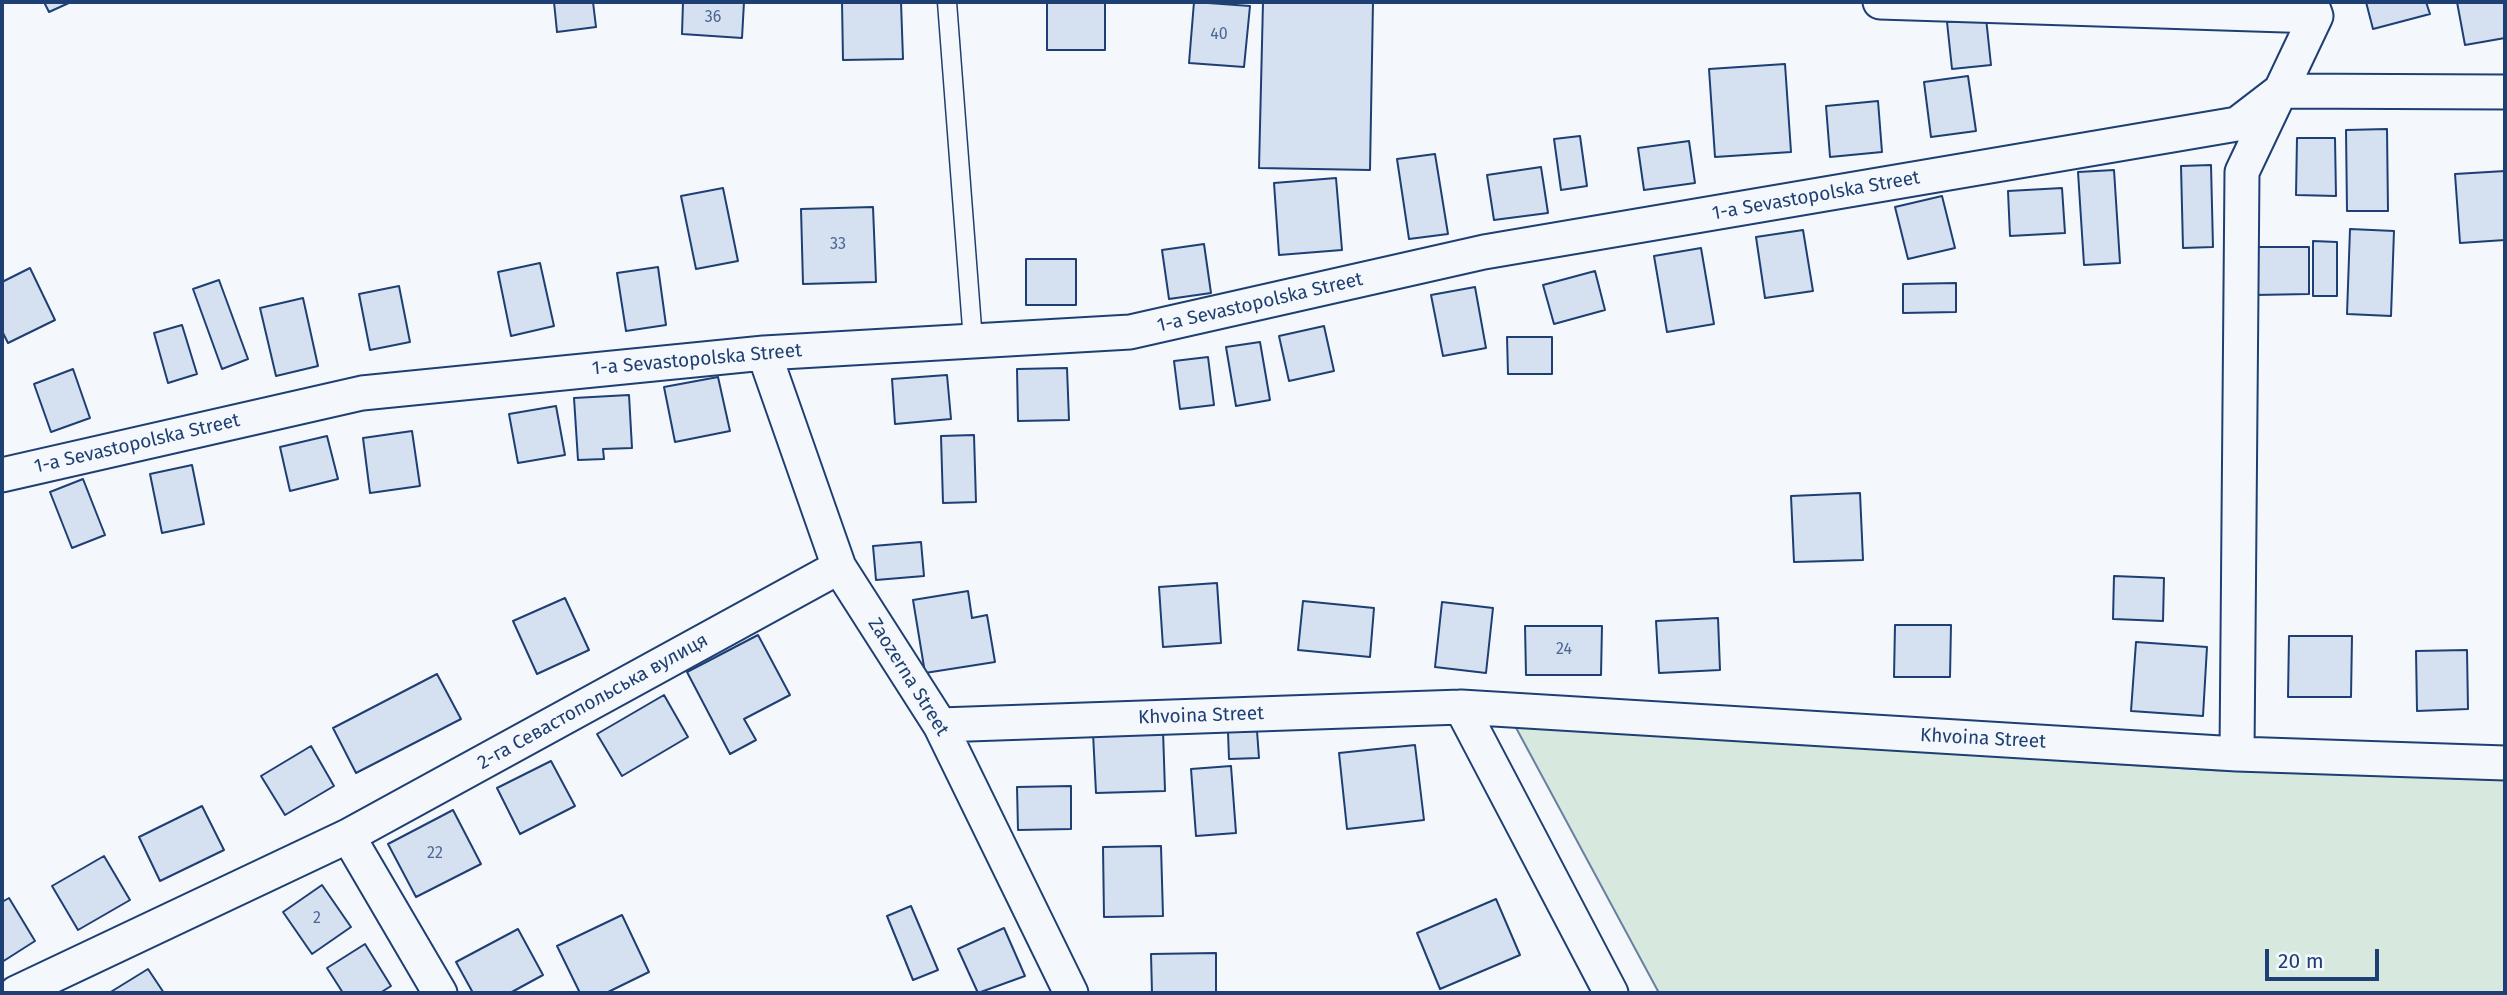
<!DOCTYPE html>
<meta charset="utf-8">
<style>
body{margin:0}
#map{position:relative;width:2507px;height:995px;overflow:hidden;background:#f4f7fb;font-family:"Fira Sans",sans-serif}
canvas{display:block}
.frame{position:absolute;inset:0;border:4px solid #1d3f73;pointer-events:none}
.scale{position:absolute;left:2265px;top:949px;width:114px;height:32px;box-sizing:border-box;border:4px solid #1d3f73;border-top:0;padding-left:9px;font-size:21px;line-height:24px;white-space:nowrap;color:#1d3f73;-webkit-text-stroke:5px #f4f7fb;paint-order:stroke}
</style>
<div id="map">
<canvas width="2507" height="995"></canvas>
<div class="frame"></div>
<div class="scale">20 m</div>
</div>
<script>
const context = document.querySelector('canvas').getContext('2d');
context.lineJoin = 'round';
function paint(path, color) { context.fillStyle = color; context.fill(path, 'evenodd'); }
function stroke(path, color, width, dash) { context.strokeStyle = color; context.lineWidth = width; context.lineCap = dash ? 'butt' : 'round'; context.setLineDash(dash || []); context.stroke(path); }
function label(font, color, halo, rows, align = 'center') {
  context.font = font + ' "Fira Sans",sans-serif'; context.lineWidth = 5; context.setLineDash([]); context.textBaseline = 'middle'; context.strokeStyle = halo; context.fillStyle = color; for (const [text, x, y, turn = 0] of rows) {
    context.save(); context.translate(x, y); context.rotate((+turn || 0) * Math.PI / 180); context.textAlign = isNaN(turn) ? turn : align; if (halo) context.strokeText(text, 0, 0); context.fillText(text, 0, 0); context.restore();
  }
}
const green = new Path2D(`
 M1514,724L2210,770L2505,780V993H1659Z`);
paint(green, '#d7e8df');
stroke(green, '#687fa3', 2);
const building = new Path2D(`
 M44,2H71L49,12Z
 M554,2H593L596,27L557,32Z
 M683,2H744L742,38L682,34Z
 M842,2H901L903,59L843,60Z
 M1047,2H1105V50H1047Z
 M1194,2L1250,6L1244,67L1189,63Z
 M1263,2H1373L1370,170L1259,168Z
 M2366,2H2426L2430,14L2373,29Z
 M2457,2H2505V38L2465,45Z
 M1986,18L1991,65L1952,69L1947,22Z
 M1785,64L1791,152L1715,157L1709,69Z
 M1968,76L1976,131L1931,137L1924,82Z
 M1878,101L1882,152L1830,157L1826,106Z
 M2387,129L2388,211H2347L2346,130Z
 M1580,136L1587,186L1561,190L1554,139Z
 M2297,138H2335L2336,196L2296,195Z
 M1689,141L1695,183L1644,190L1638,148Z
 M1435,154L1448,234L1409,239L1397,159Z
 M2211,165L2213,247L2183,248L2181,166Z
 M1541,167L1548,213L1494,220L1487,175Z
 M2114,170L2120,263L2084,265L2078,172Z
 M2505,171V240L2460,243L2455,174Z
 M1336,178L1342,250L1279,255L1274,183Z
 M723,188L738,261L696,269L681,196Z
 M2062,188L2065,233L2010,236L2008,191Z
 M1942,196L1955,248L1908,259L1895,207Z
 M873,207L876,282L803,284L801,209Z
 M2350,229L2394,231L2391,316L2347,314Z
 M1803,230L1813,291L1765,298L1756,237Z
 M2313,241L2337,242V296H2313Z
 M1204,244L1211,293L1169,299L1162,250Z
 M2255,247H2309V294L2255,295Z
 M1701,248L1714,324L1667,332L1654,256Z
 M1026,259H1076V305H1026Z
 M540,263L554,326L511,336L498,272Z
 M658,267L666,325L626,331L617,273Z
 M30,268L55,320L8,343L2,331V282Z
 M1595,271L1605,310L1554,324L1543,285Z
 M219,280L248,359L222,369L193,289Z
 M1956,283V312L1903,313V284Z
 M399,286L410,342L370,350L359,294Z
 M1475,287L1486,348L1443,356L1431,295Z
 M303,298L318,366L276,376L260,308Z
 M182,325L197,374L168,383L154,333Z
 M1324,326L1334,371L1289,381L1279,336Z
 M1507,337H1552V374H1508Z
 M1260,342L1270,400L1236,406L1226,347Z
 M1208,357L1214,405L1180,409L1174,361Z
 M1067,368L1069,420L1018,421L1017,369Z
 M73,369L90,418L51,432L34,384Z
 M947,375L951,419L895,424L892,379Z
 M718,377L730,431L675,442L664,387Z
 M629,395L632,448L603,449L604,459L578,460L574,398Z
 M556,406L565,455L518,463L509,414Z
 M412,431L420,486L370,493L363,438Z
 M974,435L976,502L943,503L941,436Z
 M327,436L338,479L290,491L280,447Z
 M192,465L204,524L162,533L150,474Z
 M83,479L105,535L72,548L50,492Z
 M1860,493L1863,560L1794,562L1791,496Z
 M921,542L924,576L876,580L873,546Z
 M2114,576L2164,578L2163,621L2113,619Z
 M1217,583L1221,643L1163,647L1159,587Z
 M968,591L972,618L987,615L995,662L925,673L913,600Z
 M565,598L589,650L537,674L513,621Z
 M1303,601L1374,608L1370,657L1298,650Z
 M1442,602L1493,608L1486,673L1435,667Z
 M1718,618L1720,670L1659,673L1656,621Z
 M1895,625H1951L1950,677H1894Z
 M1525,626H1602L1601,675H1526Z
 M758,635L790,695L744,719L756,740L730,754L687,672Z
 M2289,636H2352L2351,697H2288Z
 M2136,642L2207,647L2203,716L2131,711Z
 M2467,650L2468,709L2417,711L2416,651Z
 M437,674L461,719L356,773L333,728Z
 M664,695L688,737L622,776L597,734Z
 M1163,730L1165,791L1096,793L1093,733Z
 M1257,731L1259,758L1229,759L1228,732Z
 M1415,745L1424,820L1347,829L1339,753Z
 M311,746L334,786L285,815L261,776Z
 M551,761L575,806L520,834L497,788Z
 M1231,766L1236,833L1196,836L1191,769Z
 M1071,786V829L1018,830L1017,787Z
 M202,806L224,850L160,881L139,837Z
 M453,810L481,864L416,897L388,844Z
 M1161,846L1163,916L1104,917L1103,847Z
 M104,856L130,900L78,930L52,886Z
 M322,885L351,927L312,954L283,912Z
 M9,898L35,941L2,962V902Z
 M1496,899L1520,955L1440,989L1417,933Z
 M911,906L938,970L913,980L887,916Z
 M622,915L649,972L606,993H580L557,946Z
 M1004,928L1025,976L978,993L958,949Z
 M518,929L543,975L510,993H473L456,962Z
 M365,944L391,986L380,993H343L327,968Z
 M1216,953V993H1152L1151,954Z
 M148,969L164,993H109Z`);
paint(building, '#d5e0f0');
stroke(building, '#1d3f73', 2);
const lane = new Path2D(`
 M947,2L973,341`);
const street = new Path2D(`
 M1880,2L2316,16
 M764,353L839,567L940,725L1071,993
 M2,475L362,393L764,353L1130,332L1484,252L2237,124L2280,91L2505,92
 M1461,707L1611,993
 M940,725L1461,707L2237,754L2505,763
 M2237,754L2242,172L2316,16L2311,2
 M348,836L440,993
 M16,993L348,836L839,567`);
stroke(lane, '#1d3f73', 21);
stroke(street, '#1d3f73', 37);
stroke(lane, '#f4f7fb', 18);
stroke(street, '#f4f7fb', 33);
label('16px', '#4b6792', null, [
 ["36",713,18],
 ["40",1219,35],
 ["33",838,245],
 ["24",1564,650],
 ["22",435,854],
 ["2",317,919]
]);
label('19px', '#1d3f73', '#f4f7fb', [
 ["1-a Sevastopolska Street",1816,196,-10],
 ["1-a Sevastopolska Street",1260,303,-13],
 ["1-a Sevastopolska Street",697,360,-5],
 ["1-a Sevastopolska Street",137,444,-13],
 ["Zaozerna Street",908,677,58],
 ["2-га Севастопольська вулиця",593,702,-29],
 ["Khvoina Street",1201,716,-2],
 ["Khvoina Street",1983,739,3]
]);
</script>
